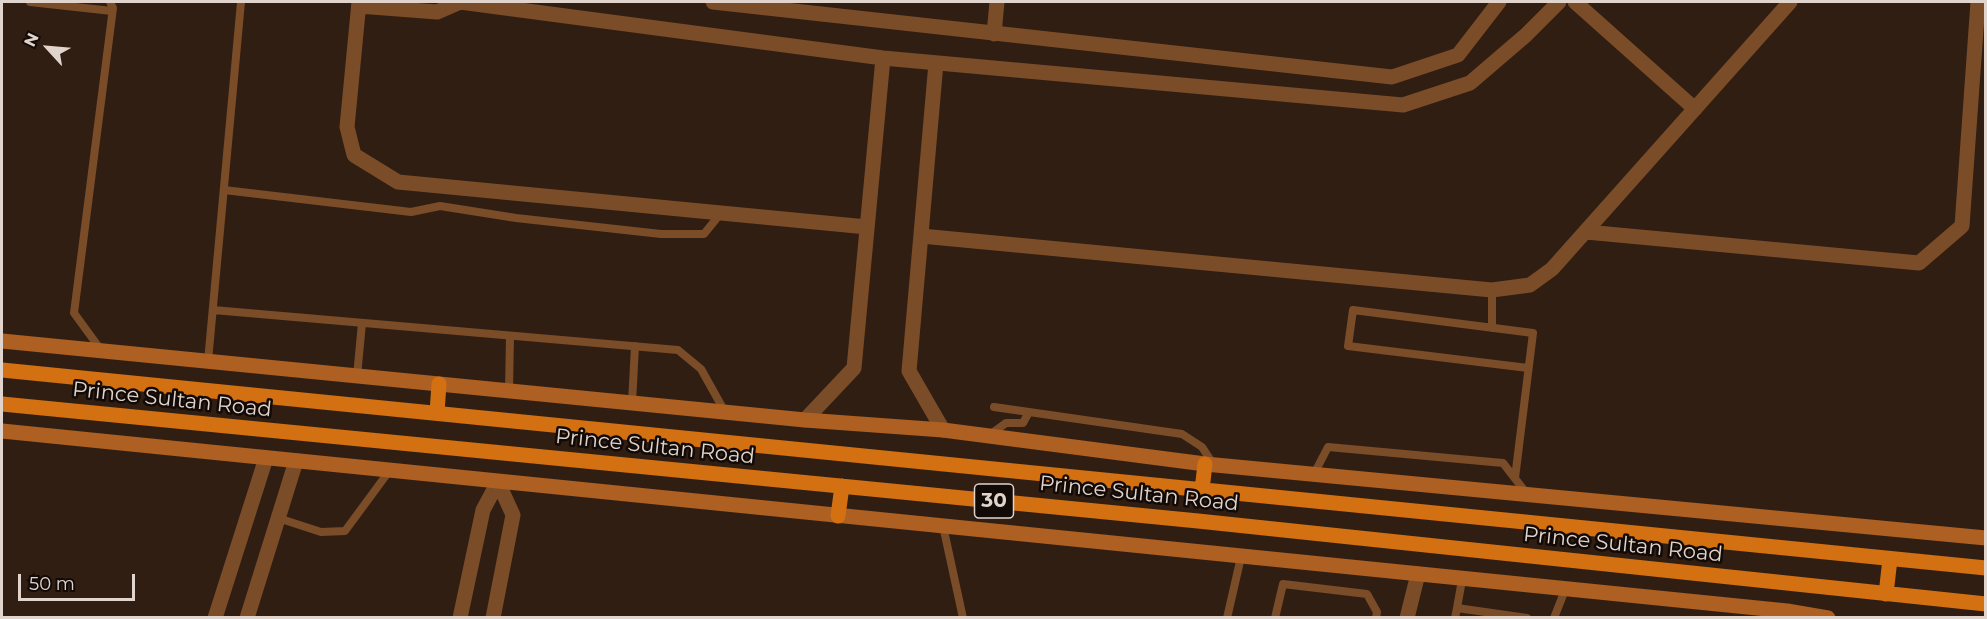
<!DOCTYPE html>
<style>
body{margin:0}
#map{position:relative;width:1987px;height:619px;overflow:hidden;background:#301e13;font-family:Montserrat,sans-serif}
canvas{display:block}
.frame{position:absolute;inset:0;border:3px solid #e0d4cd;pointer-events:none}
.north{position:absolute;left:18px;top:18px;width:60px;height:60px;-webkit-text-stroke:4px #120a06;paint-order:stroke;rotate:296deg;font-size:16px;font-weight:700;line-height:24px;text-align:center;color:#e0d4cd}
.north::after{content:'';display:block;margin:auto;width:21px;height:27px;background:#e0d4cd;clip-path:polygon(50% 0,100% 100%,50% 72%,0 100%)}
.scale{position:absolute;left:18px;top:574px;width:117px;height:27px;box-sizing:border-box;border:3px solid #e0d4cd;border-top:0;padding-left:8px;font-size:18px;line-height:21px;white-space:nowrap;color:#e0d4cd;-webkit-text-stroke:4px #120a06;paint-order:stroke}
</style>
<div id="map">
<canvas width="1987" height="619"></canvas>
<div class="frame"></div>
<div class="north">N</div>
<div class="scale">50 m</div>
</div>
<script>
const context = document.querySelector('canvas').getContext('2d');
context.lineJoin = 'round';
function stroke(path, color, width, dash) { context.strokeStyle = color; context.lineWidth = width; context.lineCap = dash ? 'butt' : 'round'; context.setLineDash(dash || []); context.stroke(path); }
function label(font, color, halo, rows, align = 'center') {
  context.font = font + ' Montserrat,sans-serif'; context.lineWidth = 5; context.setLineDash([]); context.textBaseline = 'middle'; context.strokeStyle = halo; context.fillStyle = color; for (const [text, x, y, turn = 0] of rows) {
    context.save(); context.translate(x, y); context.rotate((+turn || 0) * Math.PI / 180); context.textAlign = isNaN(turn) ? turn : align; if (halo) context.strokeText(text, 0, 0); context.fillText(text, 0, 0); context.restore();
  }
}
stroke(new Path2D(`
 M30,2L112,11
 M224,190L411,212L440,206L516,218L661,234H704L721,213
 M1492,290V328
 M213,310L678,350L701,369L725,412
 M101,350L74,313L113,8L110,2
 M208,361L241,2
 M357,376L362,323
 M509,391L510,336
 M632,403L635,346
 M994,407L1029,412
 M988,436L1006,423H1023L1029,412L1182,434L1202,447L1213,464
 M1314,474L1328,447L1503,463L1527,494
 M1515,478L1533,333L1353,310L1348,346L1528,368
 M278,518L321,532L345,531L390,470
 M943,526L963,618
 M1462,580L1457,608L1527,618
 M1227,618L1241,557
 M1275,618L1283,584L1367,594L1377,612L1376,618
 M1455,618L1457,608
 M1554,618L1565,590`), '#7b4c28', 8);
stroke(new Path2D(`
 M359,2L347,127L354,155L398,182L867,227
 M713,2L1392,77L1458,55L1499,2
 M1575,2L1695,109
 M359,6L437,12L460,2L883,58L1403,105L1470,83L1526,35L1559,2
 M994,34L997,2
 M936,63L909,371L943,430
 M1586,232L1919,263L1962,226L1978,2
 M921,236L1492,290L1530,285L1552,269L1790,2
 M805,420L854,368L883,58
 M215,618L266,458
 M247,618L296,461
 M460,618L483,510L498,482
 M493,618L513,515L498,482
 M1407,618L1418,574`), '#7b4c28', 15);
stroke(new Path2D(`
 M2,341L805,420L943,430L1205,464L1986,538
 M2,431L1787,611L1828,618`), '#ad6021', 15);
stroke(new Path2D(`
 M2,370L1986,568
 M2,404L1198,521L1986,604
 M437,413L439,384
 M1202,490L1205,464
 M838,516L842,486
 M1886,594L1890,559`), '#d37011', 15);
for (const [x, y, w] of [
 [994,501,39]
]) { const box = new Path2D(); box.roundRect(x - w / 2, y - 17, w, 34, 4.5); context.fillStyle = '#120a06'; context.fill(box); stroke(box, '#e0d4cd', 1.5); }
label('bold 20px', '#e0d4cd', null, [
 ["30",994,501]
]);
label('21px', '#e0d4cd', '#120a06', [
 ["Prince Sultan Road",172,400,6],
 ["Prince Sultan Road",655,447,6],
 ["Prince Sultan Road",1139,494,6],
 ["Prince Sultan Road",1623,545,6]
]);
</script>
